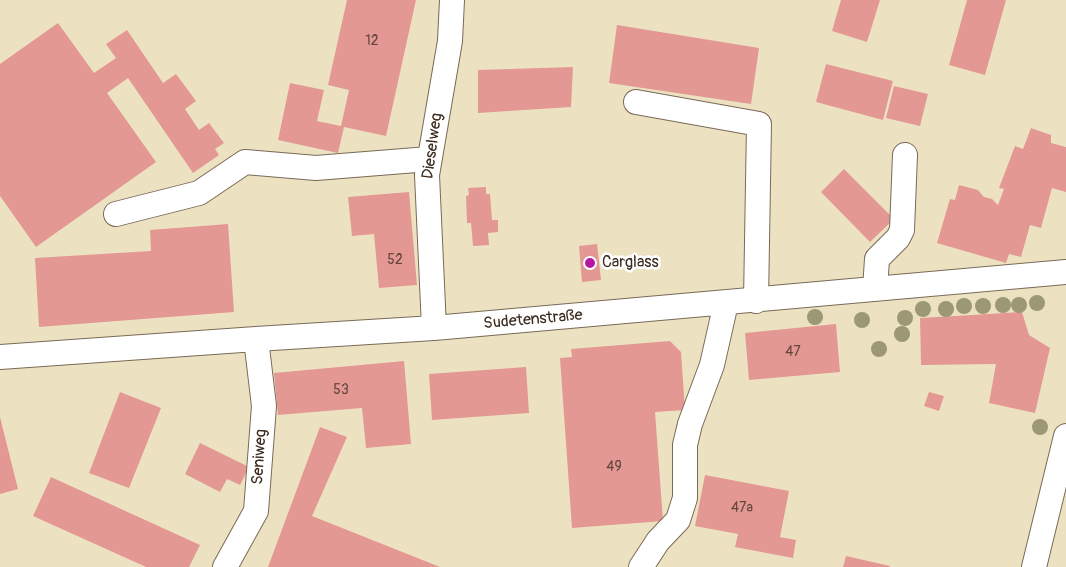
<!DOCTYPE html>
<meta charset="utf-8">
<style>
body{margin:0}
canvas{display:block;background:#ece2c2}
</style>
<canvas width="1066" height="567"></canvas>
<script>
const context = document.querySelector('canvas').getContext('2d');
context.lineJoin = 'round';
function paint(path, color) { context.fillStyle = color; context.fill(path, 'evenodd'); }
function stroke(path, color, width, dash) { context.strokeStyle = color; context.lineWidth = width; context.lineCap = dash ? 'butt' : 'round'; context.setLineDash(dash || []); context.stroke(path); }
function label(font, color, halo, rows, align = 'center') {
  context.font = font + ' Pangolin,sans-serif'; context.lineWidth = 5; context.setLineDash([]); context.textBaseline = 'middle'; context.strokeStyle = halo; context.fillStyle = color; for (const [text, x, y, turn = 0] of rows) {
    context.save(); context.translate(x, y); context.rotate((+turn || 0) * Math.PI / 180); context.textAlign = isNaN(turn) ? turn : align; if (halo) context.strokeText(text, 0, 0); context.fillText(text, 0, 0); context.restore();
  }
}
paint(new Path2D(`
 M347,0H416L386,136L344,127L338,153L278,140L290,83L324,90L317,121L341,126L349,90L328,85Z
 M841,0H880L867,42L832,31Z
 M967,0H1006L985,75L949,65Z
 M58,23L94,73L116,58L106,44L127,30L163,83L176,74L196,101L185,109L199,130L209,123L224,143L215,149L219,155L193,173L128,78L107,93L156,162L36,247L0,196V64Z
 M617,25L759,48L751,104L609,83Z
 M826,64L893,81L883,120L816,102Z
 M573,67L571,107L478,113V70Z
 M894,86L928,94L920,126L886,118Z
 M1031,128L1051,135V143L1066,147V192L1052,188L1041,228L1030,225L1021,257L1009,254L1006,263L937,243L950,199L955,200L959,185L978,190L984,197L992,199L998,205L1004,189L999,188L1015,146L1023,149Z
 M844,169L894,219L870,242L821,192Z
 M486,187V194H490L492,220H498V232L488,233L489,245L473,246L471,223H467L466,196L469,195L468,188Z
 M409,192L417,285L379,288L374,234L352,236L348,197Z
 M228,224L234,312L39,327L35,258L151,251L150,230Z
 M597,244L601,280L582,282L579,246Z
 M1022,312L1029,335L1050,348L1035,413L989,403L996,364L921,365L920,318Z
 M836,324L840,372L749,380L745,333Z
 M670,341L681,352L685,410L655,412L663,521L572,528L560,358L572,357L571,349Z
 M404,361L411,444L366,448L362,408L278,415L274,373Z
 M526,367L529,413L432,420L429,374Z
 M120,392L161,408L129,488L89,473Z
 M929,392L944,396L939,411L924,406Z
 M0,417L18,489L0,494Z
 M320,427L347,437L312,516L440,567H268Z
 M200,443L249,467L240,485L227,479L220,492L185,474Z
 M705,475L789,491L780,537L796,540L793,558L735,547L738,534L695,526Z
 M51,477L200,545L189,567H146L33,516Z
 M846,556L890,566V567H843Z`), '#e49894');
const minor = new Path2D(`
 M636,102L759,124L756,301
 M116,214L199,193L245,162L316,168L429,159
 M875,289L877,259L898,238L902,230L905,155
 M434,328L427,175L450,41L452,0
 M0,357L256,339L434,328L1066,272
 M225,567L256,511L264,406L256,339
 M641,567L658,541L678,520L685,498V445L690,424L712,365L726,303
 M1034,567L1066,436`);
stroke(minor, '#796a57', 26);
stroke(minor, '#fff', 24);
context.fillStyle = '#9c9775';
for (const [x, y] of [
 [1037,303],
 [1003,305],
 [1019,305],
 [964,306],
 [983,306],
 [923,309],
 [946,309],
 [815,317],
 [905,318],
 [862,320],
 [902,334],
 [879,349],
 [1040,427]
]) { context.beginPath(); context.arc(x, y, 8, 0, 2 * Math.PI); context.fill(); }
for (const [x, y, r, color] of [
 [590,263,6,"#b5179e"]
]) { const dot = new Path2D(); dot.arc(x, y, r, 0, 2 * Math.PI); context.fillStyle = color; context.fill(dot); stroke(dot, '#fff', 2); }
label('14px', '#65463c', null, [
 ["12",372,41],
 ["52",395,260],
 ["47",793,352],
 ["53",341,390],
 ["49",614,467],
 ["47a",742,508]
]);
label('16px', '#3b2a1e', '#fff', [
 ["Dieselweg",433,146,-82],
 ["Sudetenstraße",533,320,-5],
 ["Seniweg",260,457,-86]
]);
label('16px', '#3b2a1e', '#fff', [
 ["Carglass",602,263]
], 'left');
</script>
